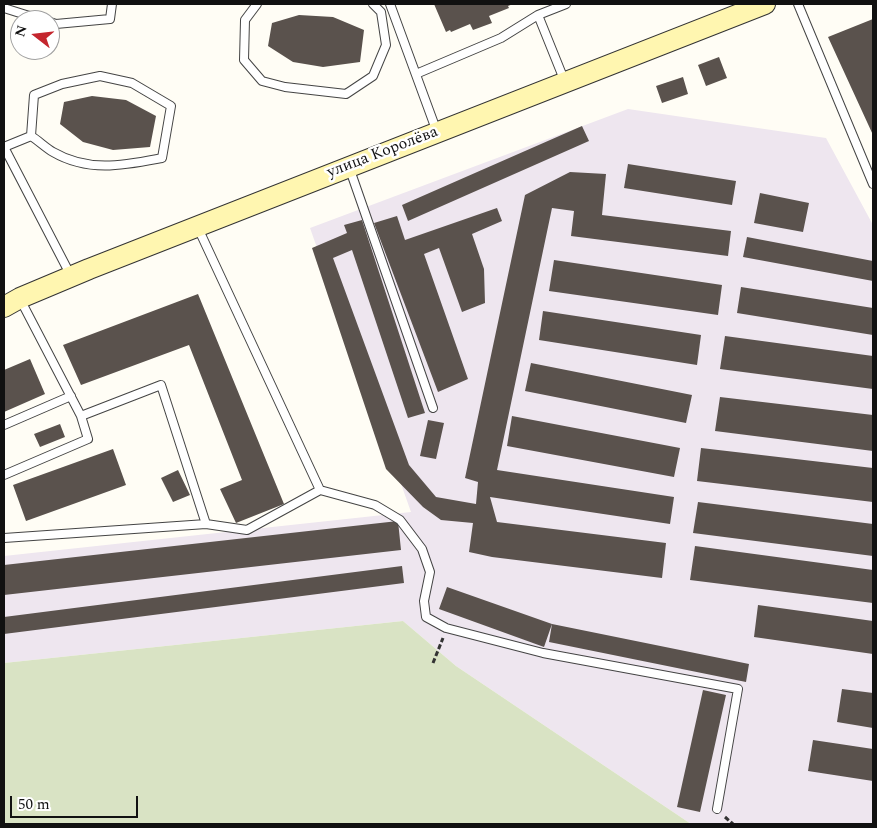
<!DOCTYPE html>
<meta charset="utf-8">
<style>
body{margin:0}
#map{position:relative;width:877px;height:828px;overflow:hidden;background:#fffdf5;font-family:Spectral,serif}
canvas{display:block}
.frame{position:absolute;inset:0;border:5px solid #111;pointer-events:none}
.north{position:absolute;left:10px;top:10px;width:50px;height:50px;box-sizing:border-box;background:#fff;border:1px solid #a0a0a0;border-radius:50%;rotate:286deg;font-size:14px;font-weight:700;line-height:20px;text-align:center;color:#111}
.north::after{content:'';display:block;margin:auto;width:18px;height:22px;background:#c4262e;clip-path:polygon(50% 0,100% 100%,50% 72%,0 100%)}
.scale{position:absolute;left:10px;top:796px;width:128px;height:22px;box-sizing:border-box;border:2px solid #111;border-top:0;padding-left:6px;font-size:15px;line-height:18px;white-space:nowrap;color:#111;-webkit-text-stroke:4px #fff;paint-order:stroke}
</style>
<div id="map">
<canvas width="877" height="828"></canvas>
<div class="frame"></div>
<div class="north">N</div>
<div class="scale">50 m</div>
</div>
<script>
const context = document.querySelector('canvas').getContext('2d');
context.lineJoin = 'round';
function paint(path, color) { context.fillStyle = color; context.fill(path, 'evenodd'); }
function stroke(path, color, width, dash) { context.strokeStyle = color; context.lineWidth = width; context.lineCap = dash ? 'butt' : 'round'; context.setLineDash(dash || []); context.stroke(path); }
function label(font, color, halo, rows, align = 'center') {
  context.font = font + ' Spectral,serif'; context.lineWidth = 5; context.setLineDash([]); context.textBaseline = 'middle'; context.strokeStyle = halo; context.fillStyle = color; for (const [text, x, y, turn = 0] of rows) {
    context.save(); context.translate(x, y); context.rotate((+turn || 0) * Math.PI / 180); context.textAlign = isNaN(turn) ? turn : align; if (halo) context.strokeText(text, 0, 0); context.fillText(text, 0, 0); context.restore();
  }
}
paint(new Path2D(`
 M628,109L826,138L873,225V824H691L456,666L403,621L4,663V556L411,512L310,228Z`), '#eee6ef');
paint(new Path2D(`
 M403,621L456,666L691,824H4V663Z`), '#d9e3c4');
paint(new Path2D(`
 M434,4H513L508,6L509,8L489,16L492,23L473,30L470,24L451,32L450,30L446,32Z
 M299,15L333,17L364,30L360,62L323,67L293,62L268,46L272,23Z
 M873,19V135L828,37Z
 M719,57L727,78L706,86L698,65Z
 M683,77L688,94L662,103L656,86Z
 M92,96L126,100L156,116L150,147L113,150L83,142L60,124L64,102Z
 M582,126L589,141L408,221L402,205Z
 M628,164L736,181L732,205L624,188Z
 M570,172L606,174L602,215L731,231L728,256L571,236L574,211L552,208L497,470L674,497L670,524L490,497L497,522L666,543L662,578L492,557L469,552L473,523L441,520L423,507L386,469L312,248L347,233L344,225L362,220L425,413L408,418L352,250L333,258L409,465L436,497L476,504L478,482L465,478L525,195Z
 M760,193L809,203L803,232L754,223Z
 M497,208L502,221L472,234L484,269L485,303L462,312L439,248L424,254L468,379L438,392L374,223L397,216L405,240Z
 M747,237L873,261V281L743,257Z
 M554,260L722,285L718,315L549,291Z
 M741,287L873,308V335L737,313Z
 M198,294L284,504L236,523L220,489L242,480L189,345L81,385L63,345Z
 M543,311L701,335L697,365L539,340Z
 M725,336L873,356V389L720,369Z
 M30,359L45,394L4,412V370Z
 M531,363L692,395L686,423L525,391Z
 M720,397L873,415V451L715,431Z
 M512,416L680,448L674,477L507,446Z
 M428,420L444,423L436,459L420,456Z
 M60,424L65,437L40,447L34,434Z
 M701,448L873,468V502L697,481Z
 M113,449L126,485L26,521L13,485Z
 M178,470L190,495L173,502L161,478Z
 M698,502L873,524V556L693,533Z
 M398,521L401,550L4,595V565Z
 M695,546L873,570V603L690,580Z
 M402,566L404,583L4,634V617Z
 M447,587L552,624L544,647L439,609Z
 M758,605L873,621V654L754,637Z
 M552,624L749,664L746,682L549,642Z
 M842,689L873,693V728L837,722Z
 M703,690L726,695L700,812L677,807Z
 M813,740L873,749V781L808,771Z`), '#5a524d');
const lane = new Path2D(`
 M257,4L245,20L244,60L262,81L285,87L346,94L373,76L386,45L381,12L373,4
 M390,4L437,132
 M798,4L873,184
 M4,8L42,20
 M538,15L565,82
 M50,22L56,24L110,19L112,4
 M416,74L501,38L538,15L566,4
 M100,76L132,83L171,106L162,158C125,165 89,173 53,152C46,148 39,141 31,136L34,95L62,84Z
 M4,147L71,276
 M4,147L31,136
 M349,167L433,408
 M198,228L320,490L375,505L400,520L422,549L430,572L424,601L426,617L446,628L543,653L738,689L717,809
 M20,299L81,416L161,385L206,524L247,530L320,490
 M4,425L71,396
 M4,475L88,439L81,416
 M4,538L206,524`);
const secondary = new Path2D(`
 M4,307L20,298L89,269L765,4`);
stroke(lane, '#444', 10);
stroke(secondary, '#333', 22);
stroke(new Path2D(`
 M433,663L443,638
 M725,817L733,824`), '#333', 3, [5, 2.5]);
stroke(lane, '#fff', 8);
stroke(secondary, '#fff6b0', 20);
label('16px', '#111', '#fff', [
 ["улица Королёва",383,153,-21]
]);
</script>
